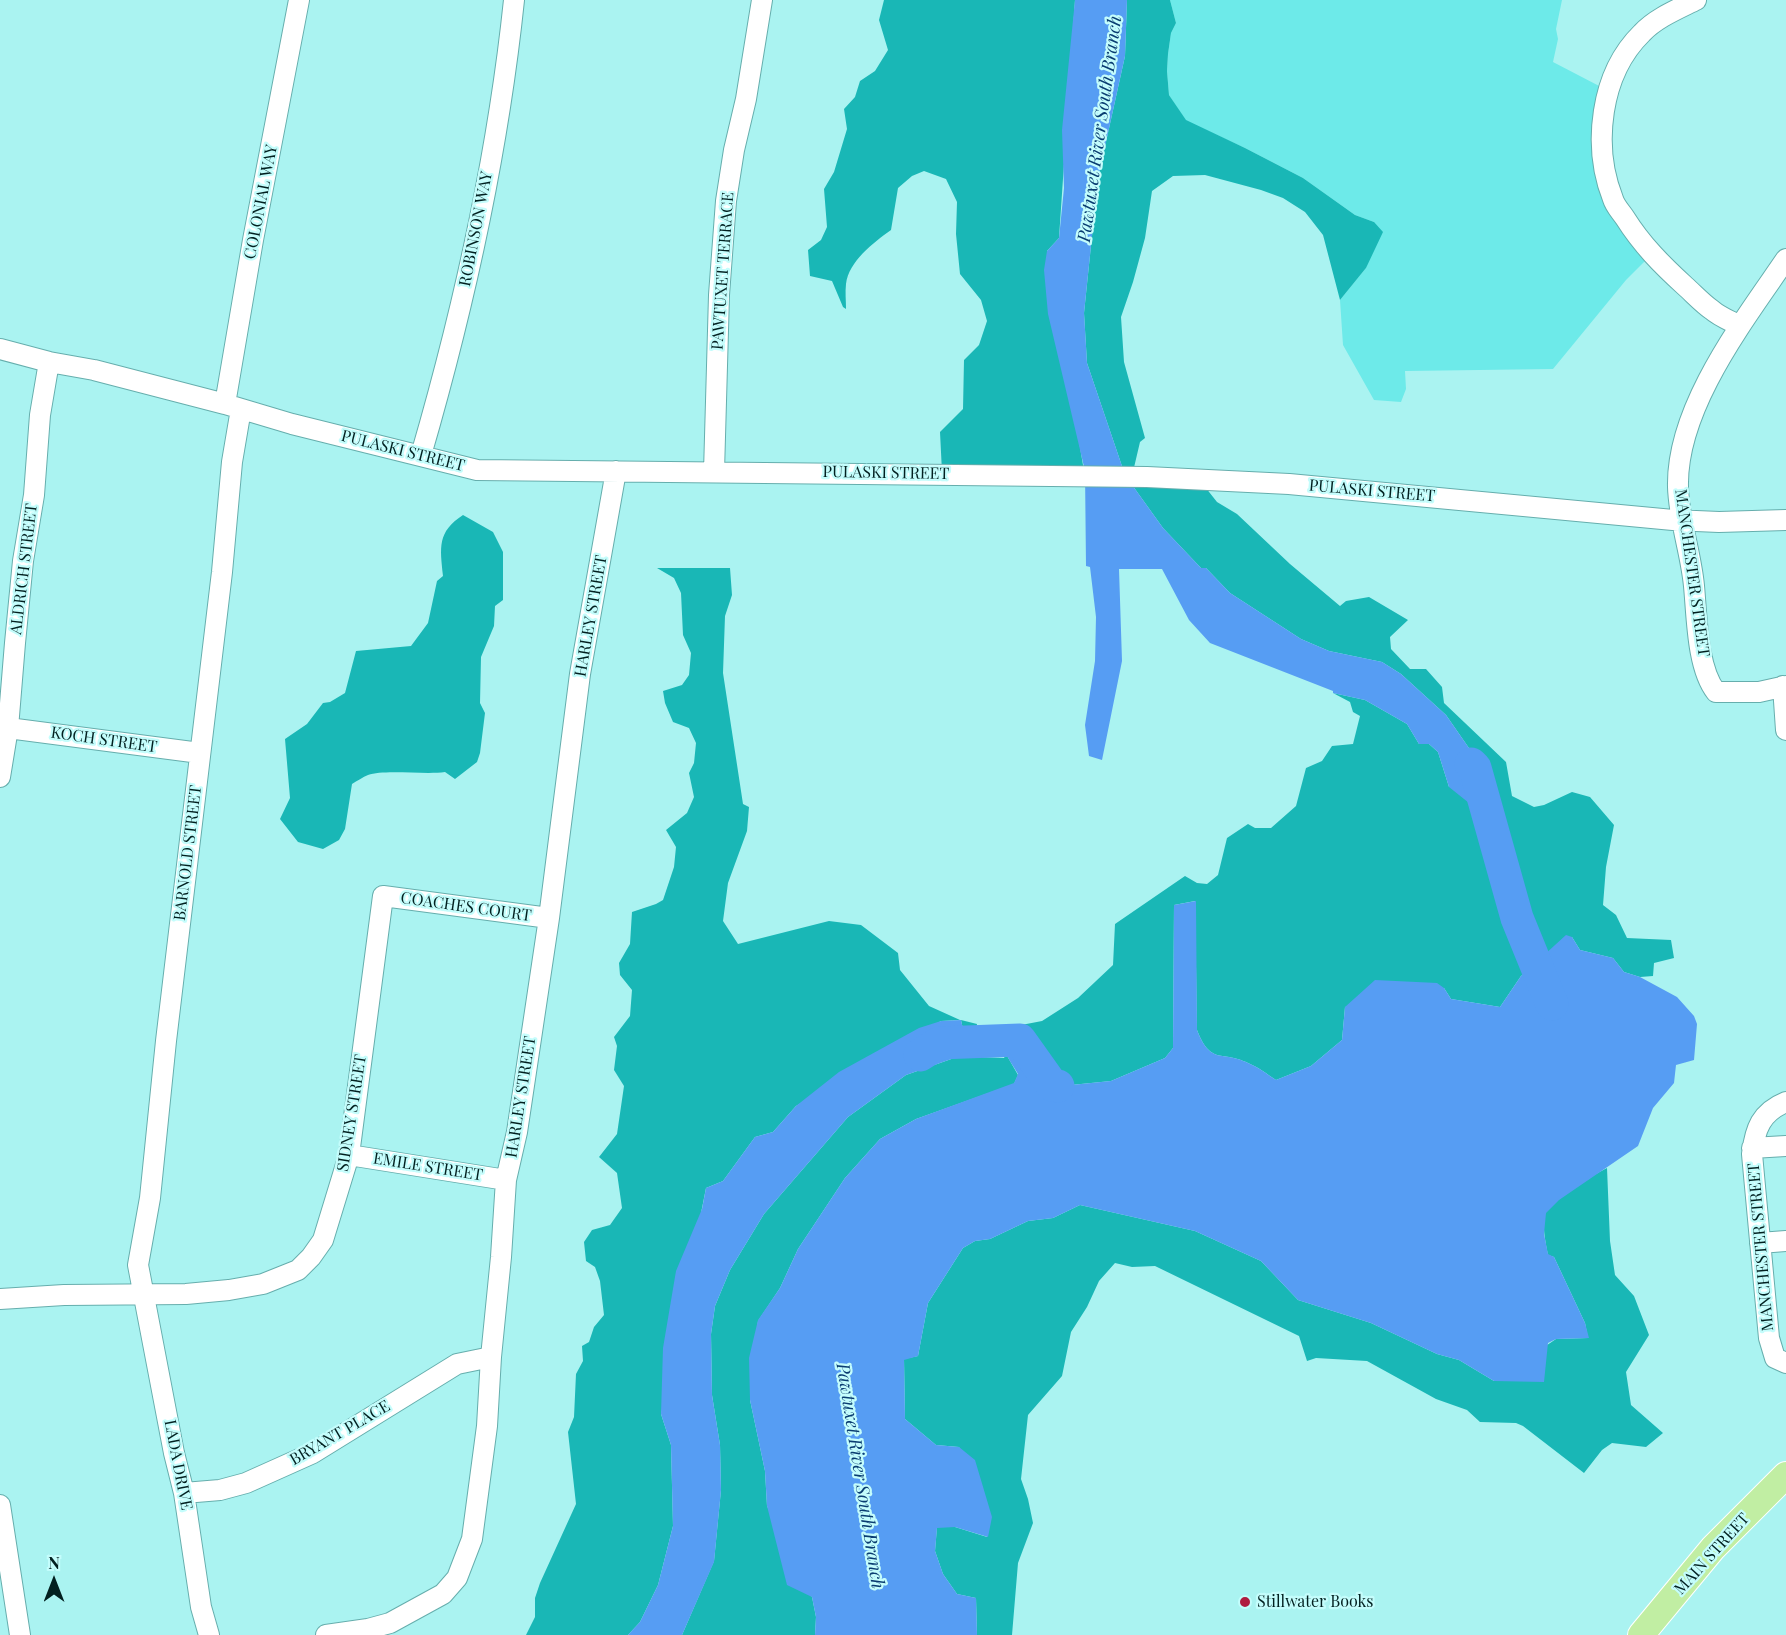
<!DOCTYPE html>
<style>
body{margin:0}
#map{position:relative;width:1786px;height:1635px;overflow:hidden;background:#aaf3f1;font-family:"Playfair Display",serif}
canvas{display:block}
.north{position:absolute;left:24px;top:1551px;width:60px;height:60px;-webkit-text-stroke:4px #c4fdfc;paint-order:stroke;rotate:0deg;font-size:16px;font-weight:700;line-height:24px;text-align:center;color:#022020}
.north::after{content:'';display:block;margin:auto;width:21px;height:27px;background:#022020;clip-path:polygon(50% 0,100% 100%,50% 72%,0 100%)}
</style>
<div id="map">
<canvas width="1786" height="1635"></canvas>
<div class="north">N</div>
</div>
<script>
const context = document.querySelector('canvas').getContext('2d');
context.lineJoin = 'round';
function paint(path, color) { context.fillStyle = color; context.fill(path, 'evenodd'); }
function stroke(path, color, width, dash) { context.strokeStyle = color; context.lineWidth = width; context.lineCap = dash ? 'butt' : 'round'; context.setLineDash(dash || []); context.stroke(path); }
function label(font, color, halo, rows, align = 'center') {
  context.font = font + ' "Playfair Display",serif'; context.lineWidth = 4.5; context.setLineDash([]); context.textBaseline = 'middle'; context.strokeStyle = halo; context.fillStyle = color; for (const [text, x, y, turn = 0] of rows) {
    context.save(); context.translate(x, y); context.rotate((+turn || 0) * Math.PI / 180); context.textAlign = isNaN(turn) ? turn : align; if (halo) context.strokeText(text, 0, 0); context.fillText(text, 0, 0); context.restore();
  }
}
paint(new Path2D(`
 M1170,0H1562L1556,29L1558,39L1553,62L1603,88L1612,191L1653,253L1626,280L1553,369L1405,371L1406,389L1401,402L1374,400L1343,345L1340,300L1366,268L1374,222L1355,215L1303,178L1245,148L1186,121L1169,95L1167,71L1168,54L1171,33L1176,23Z`), '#6deae9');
paint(new Path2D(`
 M884,0H1075L1059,238L1047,251L1084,471L942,472L940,432L963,409L964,360L979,345L987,321L981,300L960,274L956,234L957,202L946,179L924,171L912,176L898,188L891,230C873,243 849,261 846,284C845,292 846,301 846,309L843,307L832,281L810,276L808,250L821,240L827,227L824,189L834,172L847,129L844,109L855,97L860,81L875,71L888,50L879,20Z
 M1127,0H1170L1176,23L1171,33L1168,54L1167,71L1169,95L1186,120L1245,148L1303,178L1355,215L1374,222L1383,232L1366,268L1340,300L1323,235L1305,212L1283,198L1261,190L1205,175L1173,176L1152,191L1145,238L1133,282L1121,317L1124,362L1145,438L1140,442L1132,476L1198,478L1217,502L1237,514L1290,564L1340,606L1346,601L1369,597L1408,620L1390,637L1391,649L1410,669H1426L1442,687L1444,703L1506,762L1512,796L1534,807L1544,805L1572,792L1590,797L1614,825L1606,867L1603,905L1616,915L1627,938L1671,940L1674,958L1654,963L1653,976L1640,977L1624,972L1613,958L1580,950L1572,937L1521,976L1500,1007L1451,999L1444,988L1345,1007L1342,1040L1311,1066L1276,1080C1267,1074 1258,1067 1248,1063C1222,1050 1211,1066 1197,1030L1195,901L1174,905L1173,1048L1165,1058L1111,1081L1071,1085L1050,1075L1012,1036L1016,1026L1042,1021L1078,998L1113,965L1115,924L1185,876L1197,883L1207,884L1218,875L1227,838L1248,824L1255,828H1271L1296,806L1306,768L1322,761L1332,746L1353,744L1360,716L1353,712L1350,702L1333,693L1365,700L1407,724L1419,744H1429L1438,752L1449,787H1496L1446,715L1401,674L1382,662L1329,651L1301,639L1230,593L1206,568H1201L1163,528L1125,475L1087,363L1084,313L1098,178L1125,56Z
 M463,515L493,532L503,552V600L495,606L494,626L481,657L480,703L485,713L480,753L477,762L455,779L445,772C425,775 384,769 368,775C363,777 357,781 352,784L345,829L339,840L323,849L298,842L280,819L290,798L285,739L307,724L323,703L330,702L345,693L356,651L411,646L428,623L437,581L443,576C440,547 437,532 463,515Z
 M657,568H730L732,595L725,616L723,673L743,804L749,807L747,831L728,883L723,921L738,944L829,921L861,925L898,953L900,970L929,1006L960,1020L941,1021L796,1106L773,1132L755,1137L723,1181L706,1188L661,1414L671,1445L673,1526L658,1585L640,1622L628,1635H526L535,1617V1598L540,1583L576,1504L568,1432L574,1417L576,1374L583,1361L582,1346L589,1342L594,1327L604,1315L600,1281L595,1267L586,1261L584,1242L592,1230L610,1225L622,1208L617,1173L599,1157L617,1134L624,1086L614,1070L617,1046L614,1037L630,1016L632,990L620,975L619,963L630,944L632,912L656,904L663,900L674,867L676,847L666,830L687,813L694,797L689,773L694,763L696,743L689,728L673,722L665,703L663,691L682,685L689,675L691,653L683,635L681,593L674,578Z
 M961,1020L977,1024L973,1050L977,1057L1004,1058L1006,1054L1018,1075L1014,1084L916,1119L880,1139L845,1178L798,1249L780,1288L758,1321L750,1400L765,1471L767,1506L812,1597L816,1617L815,1635H682L714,1561L721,1490L720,1445L712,1395L711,1334L715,1306L730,1270L764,1214L848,1117L906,1075L957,1057L964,1034Z
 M1607,1168L1610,1241L1615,1275L1634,1296L1649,1335L1626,1372L1631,1405L1663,1433L1646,1447L1612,1443L1602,1450L1584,1473L1523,1426L1516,1423L1480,1422L1467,1410L1436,1399L1367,1361L1316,1358L1307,1361L1299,1336L1155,1266L1132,1267L1115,1263L1099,1281L1087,1307L1071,1332L1062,1376L1028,1415L1021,1479L1028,1499L1033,1523L1018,1563L1012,1635H977L976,1598L957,1594L943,1574L935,1551L937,1527H955L987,1537L959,1447L936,1445L905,1419L904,1359L918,1356L928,1303L963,1248L975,1241L990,1239L1028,1221L1053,1218L1080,1205L1195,1231L1261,1261L1298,1300L1371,1323L1437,1354L1459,1360L1494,1381L1556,1339L1588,1338L1585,1323L1554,1257L1548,1255C1546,1244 1541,1223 1546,1212C1551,1202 1596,1173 1607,1168Z`), '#19b7b6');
paint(new Path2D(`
 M1075,0H1127L1125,56L1098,178L1084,313L1087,363L1125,475L1163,528L1201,568H1206L1230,593L1301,639L1329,651L1382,662L1401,674L1446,715L1496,787L1497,804L1474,807L1449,787L1438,752L1429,744H1419L1407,724L1365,700L1333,693V691L1210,643L1189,620L1162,569H1119L1122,661L1102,760L1089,756L1085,725L1095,661L1096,617L1090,567L1086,566L1085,471L1048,314L1044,270L1047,251L1059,238L1064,188L1062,130Z
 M1196,901L1197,1030C1211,1066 1222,1050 1248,1063C1258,1067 1267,1074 1276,1080L1311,1066L1342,1040L1345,1007L1375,980L1437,983L1444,988L1451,999L1500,1007L1521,976L1566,935L1572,937L1580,950L1613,958L1624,972L1640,977L1677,997L1694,1016L1697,1024L1694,1060L1676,1065L1674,1083L1653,1108L1638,1146L1559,1200L1546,1213L1544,1234L1548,1254L1554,1257L1585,1323L1589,1338L1556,1339L1548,1343L1544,1382L1494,1381L1459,1360L1437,1354L1371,1323L1298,1300L1261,1261L1195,1231L1080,1205L1053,1218L1028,1221L990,1239L975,1241L963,1248L928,1303L918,1356L904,1360L905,1419L936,1445L959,1447L975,1460L992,1517L988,1537L955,1527L937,1528L935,1551L943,1574L957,1594L976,1598L977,1635H815L816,1617L812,1597L787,1585L767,1506L765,1471L750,1400L749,1358L758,1320L780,1288L798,1249L845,1178L880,1139L916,1119L1014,1083L1018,1074C1011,1061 1000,1051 1006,1035L1012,1036L1050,1075L1071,1085L1111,1081L1165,1058L1173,1048L1174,905Z
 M961,1020L964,1034L957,1057L906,1075L848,1117L764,1214L730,1270L715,1306L711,1334L712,1395L720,1445L721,1490L714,1562L682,1635H628L640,1622L658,1585L673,1526L671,1445L661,1414L663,1348L676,1271L702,1209L706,1188L723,1181L755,1137L773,1132L796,1106L839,1072L919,1028L941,1021Z`), '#569df3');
stroke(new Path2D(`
 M1471,764L1475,768L1517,918L1552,1004
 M920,1055L939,1043L1020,1040L1052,1085L1058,1086`), '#569df3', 33);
const minor = new Path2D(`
 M1696,0C1678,9 1656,18 1642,33C1600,74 1592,146 1613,199C1615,206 1621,212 1625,218C1642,245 1662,265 1685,286C1694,294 1702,303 1712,310C1720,317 1731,321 1740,326
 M1786,259C1743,322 1676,408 1678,487C1679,521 1691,553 1694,586C1697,617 1697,668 1716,692H1759L1786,686
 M0,349L49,362L94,370L225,404L292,424L477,470L1147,477L1289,484L1673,520L1719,522L1786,520
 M225,404L253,240L299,0
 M421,455C464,307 498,153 514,0
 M714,472L719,295L726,201L734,150L746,99L762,0
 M1783,686L1786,730
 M8,728L200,753
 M0,777L8,728L15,643L23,561L34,495L40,415L49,362
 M1786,1102C1761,1112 1755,1129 1752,1154L1769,1338L1775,1358L1786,1363
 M1752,1148L1786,1146
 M349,1155L506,1180
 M1760,1243L1786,1241
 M0,1299L64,1295L186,1294L229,1290L263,1284L298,1270L311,1257L323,1240L349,1155L383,896L549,918
 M184,1493L220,1490L246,1483L313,1453L457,1364L491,1357
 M0,1505L20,1635
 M209,1635L201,1607L184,1493L174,1453L138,1265L150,1198L166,1041L222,572L232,462L241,409
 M326,1635L368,1629L390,1623L443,1594L457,1578L472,1539L487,1426L491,1357L501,1257L506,1180L517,1132L549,918L580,674L616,471`);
const major = new Path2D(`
 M1641,1635L1713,1548L1786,1475`);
stroke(minor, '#66aead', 22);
stroke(major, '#fff', 28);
stroke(minor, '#fff', 20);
stroke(major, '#c1eea3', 26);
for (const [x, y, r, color] of [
 [1245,1602,6,"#af1b3f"]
]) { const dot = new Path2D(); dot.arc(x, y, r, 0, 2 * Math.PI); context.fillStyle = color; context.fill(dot); stroke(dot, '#c4fdfc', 2); }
label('16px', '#022020', '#c4fdfc', [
 ["COLONIAL WAY",261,202,-79],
 ["ROBINSON WAY",476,229,-79],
 ["PAWTUXET TERRACE",723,271,-86],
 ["PULASKI STREET",403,451,14],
 ["PULASKI STREET",886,473,1],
 ["PULASKI STREET",1372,491,5],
 ["ALDRICH STREET",24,569,-83],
 ["MANCHESTER STREET",1692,573,82],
 ["HARLEY STREET",591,616,-80],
 ["KOCH STREET",104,740,8],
 ["BARNOLD STREET",188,853,-83],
 ["COACHES COURT",466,907,8],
 ["HARLEY STREET",521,1097,-81],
 ["SIDNEY STREET",352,1113,-81],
 ["EMILE STREET",428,1167,9],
 ["MANCHESTER STREET",1761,1247,-95],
 ["BRYANT PLACE",340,1433,-30],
 ["LADA DRIVE",178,1465,79],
 ["MAIN STREET",1712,1554,-48]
]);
label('16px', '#022020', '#c4fdfc', [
 ["Stillwater Books",1257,1602]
], 'left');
label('italic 18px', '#093c71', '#c4fdfc', [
 ["Pawtuxet River South Branch",1100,129,-82],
 ["Pawtuxet River South Branch",860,1476,81]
]);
</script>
